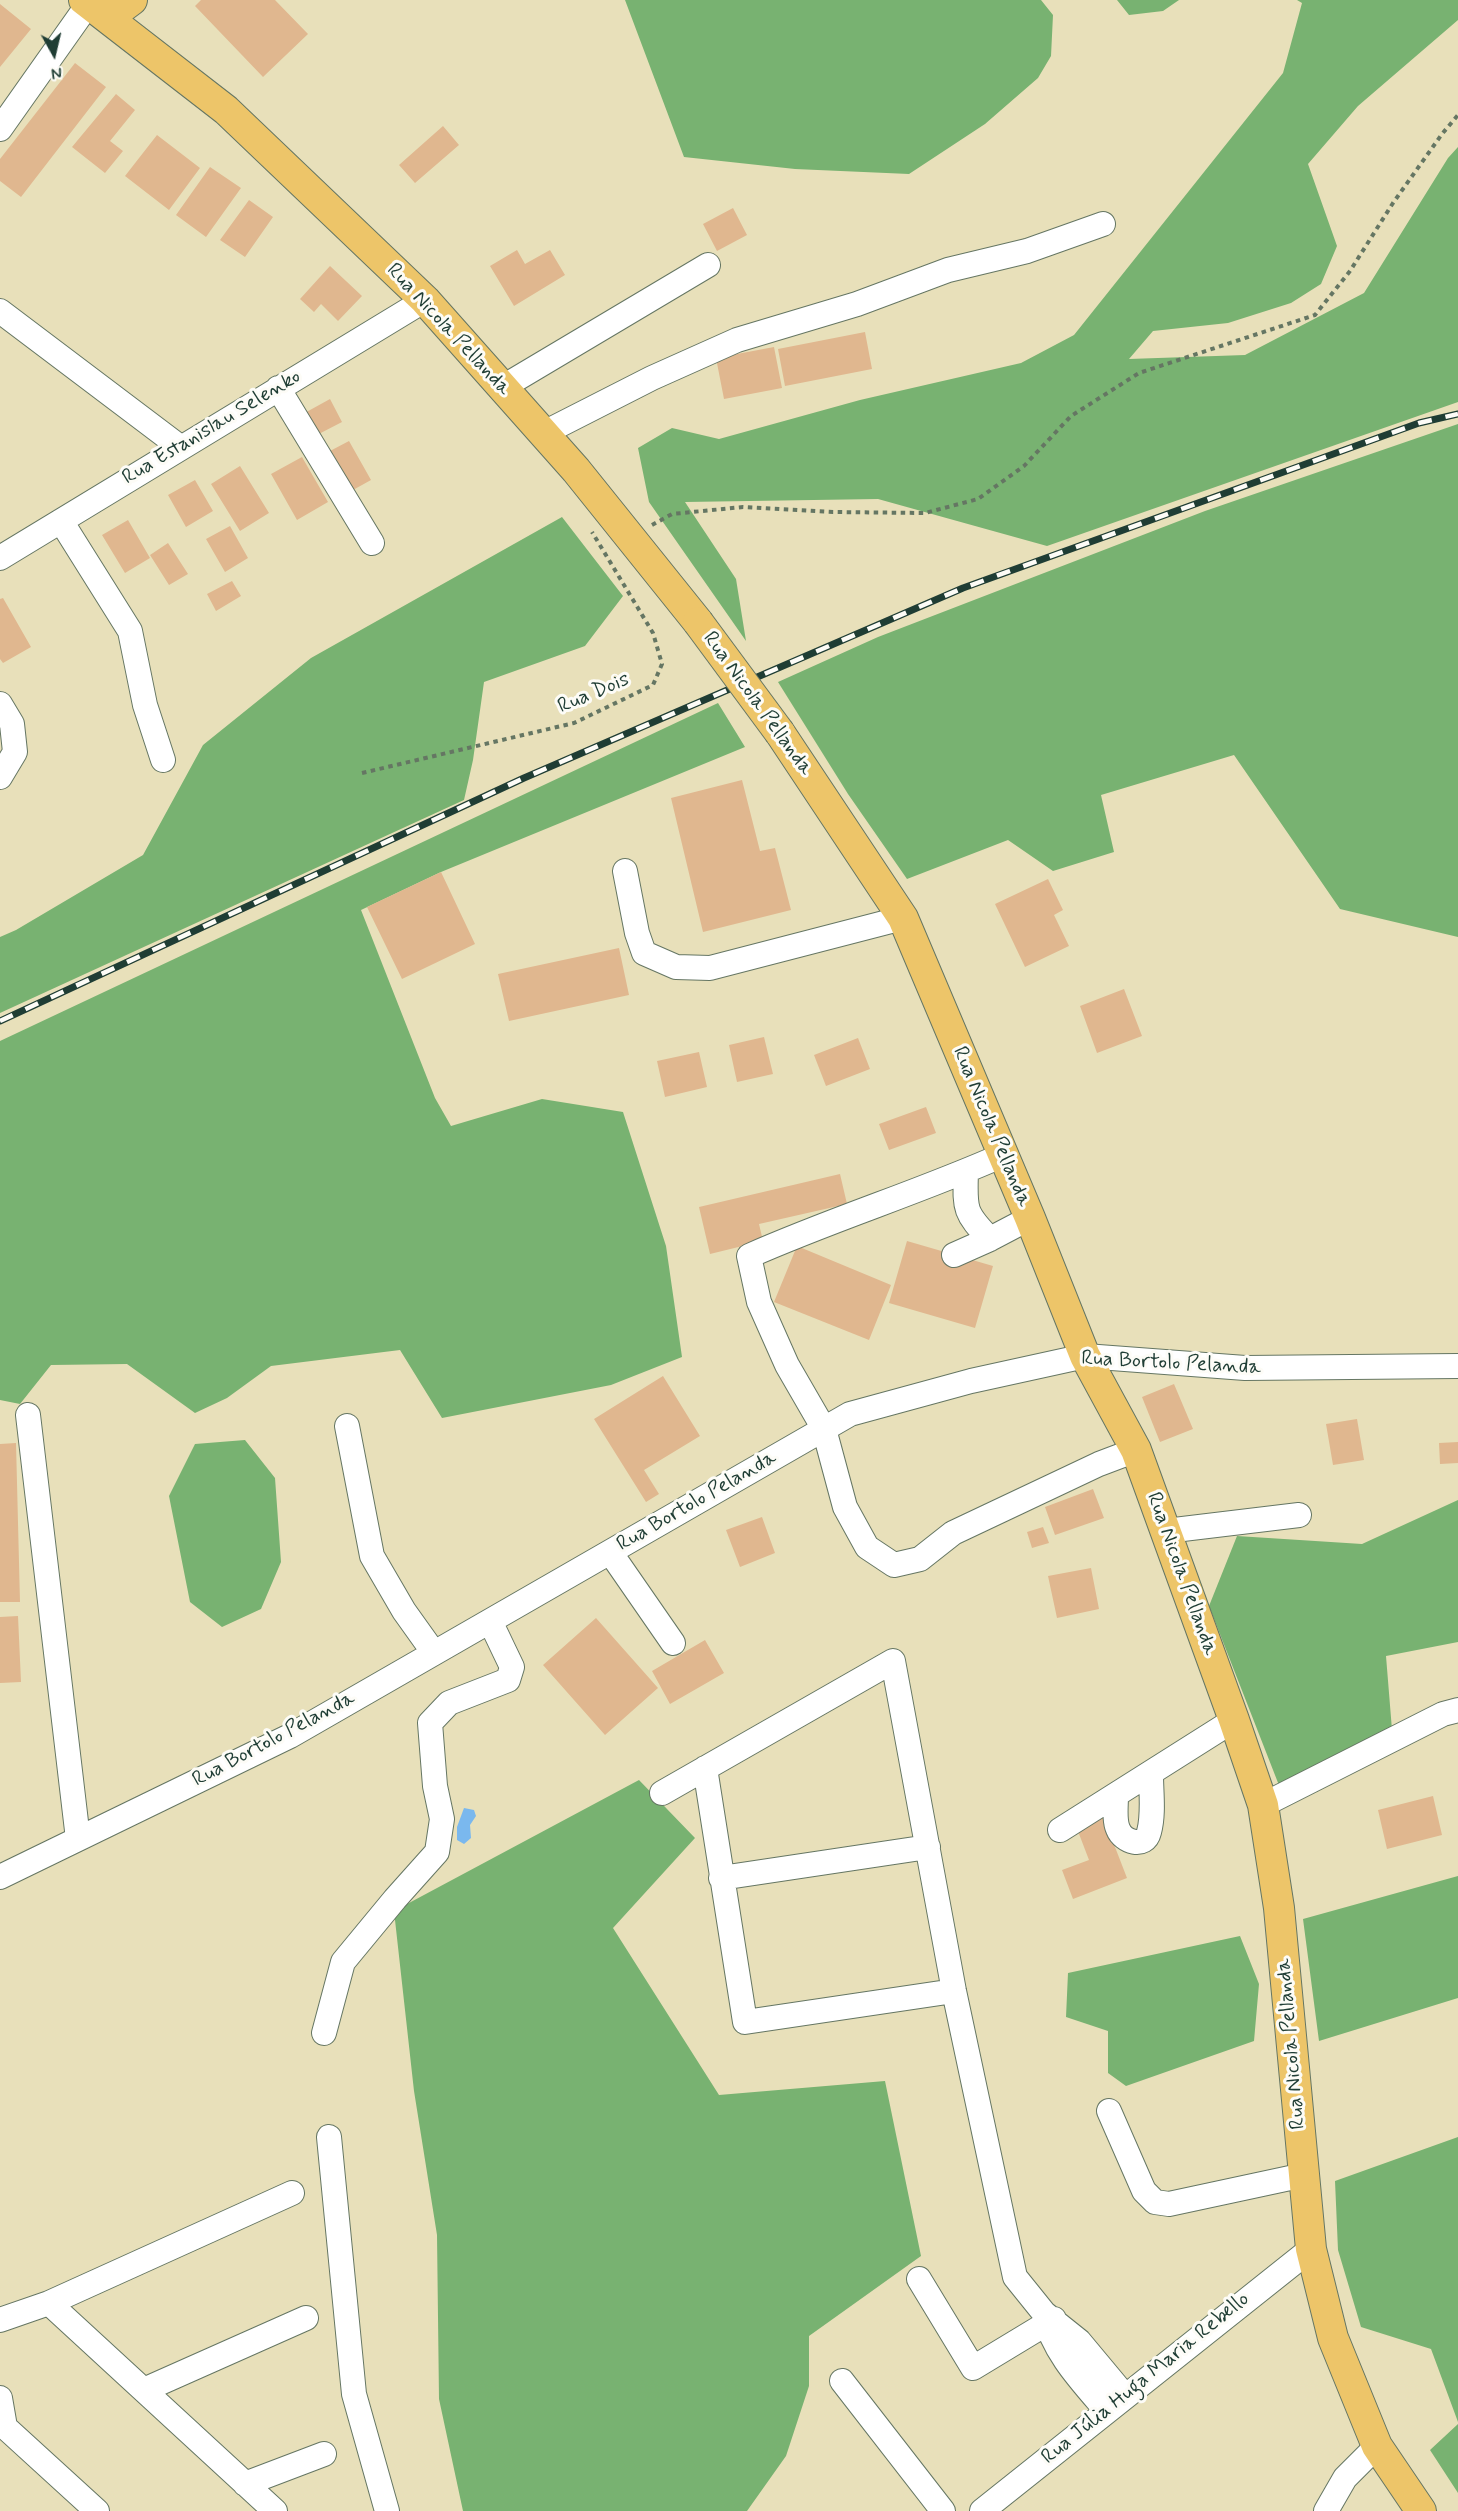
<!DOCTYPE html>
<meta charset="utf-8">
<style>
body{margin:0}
#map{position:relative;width:1458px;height:2511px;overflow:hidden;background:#e8e0ba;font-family:Mynerve,sans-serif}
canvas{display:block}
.north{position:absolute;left:24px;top:24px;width:60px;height:60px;-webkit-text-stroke:4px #fdfcf7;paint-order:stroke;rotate:172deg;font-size:16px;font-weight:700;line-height:24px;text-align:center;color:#1f3d34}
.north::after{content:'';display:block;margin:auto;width:21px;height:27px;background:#1f3d34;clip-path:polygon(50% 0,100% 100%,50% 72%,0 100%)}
</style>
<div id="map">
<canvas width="1458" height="2511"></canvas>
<div class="north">N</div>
</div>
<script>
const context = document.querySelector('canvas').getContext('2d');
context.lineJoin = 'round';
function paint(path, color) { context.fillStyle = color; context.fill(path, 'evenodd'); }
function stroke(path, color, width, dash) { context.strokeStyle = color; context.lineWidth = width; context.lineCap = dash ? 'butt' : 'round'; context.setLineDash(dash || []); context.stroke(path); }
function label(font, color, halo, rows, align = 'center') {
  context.font = font + ' Mynerve,sans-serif'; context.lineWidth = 6; context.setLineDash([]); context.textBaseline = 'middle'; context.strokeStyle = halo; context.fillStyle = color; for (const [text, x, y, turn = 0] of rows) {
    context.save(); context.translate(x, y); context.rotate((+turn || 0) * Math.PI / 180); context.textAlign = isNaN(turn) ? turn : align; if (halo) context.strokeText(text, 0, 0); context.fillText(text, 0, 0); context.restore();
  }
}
paint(new Path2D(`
 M625,0H1041L1053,15L1051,56L1038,78L985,124L909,174L795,169L684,157Z
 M1117,0H1179L1163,11L1129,15Z
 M1297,0H1458V20L1358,106L1308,164L1337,246L1321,284L1291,303L1228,323L1153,331L1129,359L1245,355L1364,293L1448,158L1458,147V402L1047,546L878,499L685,502L736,579L746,641L649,502L638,448L672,428L719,439L860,400L1021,363L1074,335L1283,73L1302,3Z
 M1458,424V937L1340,909L1234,755L1101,795L1114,852L1053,871L1008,840L907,879L848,794L778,682L878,637L1205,511Z
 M562,517L623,596L585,646L484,682L473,760L464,800L0,1013V937L16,930L143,855L203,745L311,658Z
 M718,703L745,747L441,872L361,910L435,1098L451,1126L542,1099L623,1112L666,1246L682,1357L611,1385L442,1418L400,1350L271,1366L227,1398L195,1413L127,1364L51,1365L20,1404L0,1400V1041Z
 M245,1440L275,1478L281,1562L261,1609L222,1627L190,1602L169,1496L195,1444Z
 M1458,1500V1642L1386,1656L1392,1730L1282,1793L1209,1606L1237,1536L1362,1544Z
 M639,1780L695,1838L613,1928L719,2095L885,2081L921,2256L809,2336V2386L786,2456L747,2511H463L439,2399L437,2235L414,2091L394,1911Z
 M1458,1876V1998L1319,2041L1303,1919Z
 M1240,1936L1259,1984L1254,2041L1126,2086L1108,2073V2031L1066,2017L1068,1973Z
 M1458,2137V2422L1431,2349L1361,2327L1338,2250L1335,2181Z
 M1458,2424V2493L1430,2450Z`), '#78b271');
paint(new Path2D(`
 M464,1808L474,1810L476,1816L470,1825L471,1838L464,1844L457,1840V1827Z`), '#7ab8ee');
paint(new Path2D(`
 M201,0H275L308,34L263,77L195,6Z
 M0,4L31,29L0,67Z
 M75,63L106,87L21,197L0,181V159Z
 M116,94L135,110L110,141L123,151L105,173L72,147Z
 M443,126L459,145L415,183L399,165Z
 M157,135L200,168L169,210L125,176Z
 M210,167L241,188L206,237L176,215Z
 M249,200L273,217L245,257L220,240Z
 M733,208L747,235L717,251L703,224Z
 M517,250L525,264L550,250L565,275L514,306L490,266Z
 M330,266L362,296L338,321L321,304L314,312L300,299Z
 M865,332L872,369L785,386L778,349Z
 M774,347L782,388L724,399L716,358Z
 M330,399L342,422L313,437L301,415Z
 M349,441L371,480L353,490L330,451Z
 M302,457L328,502L297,520L271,474Z
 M240,466L269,513L240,531L211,484Z
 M195,480L213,511L186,527L168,495Z
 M128,520L150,558L125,573L102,535Z
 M230,526L248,558L225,572L206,539Z
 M168,543L188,574L169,585L150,555Z
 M232,581L241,596L216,611L207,594Z
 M3,598L31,647L3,663L0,659V599Z
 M742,780L760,851L775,848L791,910L703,932L671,798Z
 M441,872L475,944L402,979L367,907Z
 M1048,879L1063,910L1054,915L1069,946L1025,967L995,904Z
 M619,948L629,995L509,1021L498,974Z
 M1124,989L1142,1036L1097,1053L1080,1006Z
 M764,1037L773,1074L737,1082L729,1045Z
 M858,1038L870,1069L826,1086L814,1055Z
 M699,1052L707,1087L665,1097L657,1061Z
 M926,1107L936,1133L889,1150L879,1124Z
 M840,1174L847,1204L759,1224L763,1241L710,1254L699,1207Z
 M907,1241L993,1266L975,1328L889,1303Z
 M797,1246L891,1285L869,1340L774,1302Z
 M663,1376L700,1436L644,1470L659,1494L646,1502L594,1419Z
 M1174,1384L1193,1429L1160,1442L1142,1397Z
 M1357,1419L1364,1460L1333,1465L1326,1424Z
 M1458,1442V1463L1440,1464L1439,1443Z
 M16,1443L20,1602H0V1444Z
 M1093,1489L1104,1518L1055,1535L1045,1507Z
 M762,1517L775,1553L740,1567L726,1530Z
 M1043,1527L1049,1543L1032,1548L1027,1532Z
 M1091,1568L1099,1609L1057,1618L1048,1576Z
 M18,1616L21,1682L0,1683V1617Z
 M596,1618L658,1688L605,1735L543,1665Z
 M705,1640L724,1673L670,1704L652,1671Z
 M1433,1796L1442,1835L1387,1849L1378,1810Z
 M1103,1816L1127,1878L1073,1899L1062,1870L1089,1860L1076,1826Z`), '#e0b78f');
const minor = new Path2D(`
 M0,129L89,3
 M0,311L180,447
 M503,387L708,265
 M278,388L372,543
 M544,433L652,378L737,340L857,304L948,270L1027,251L1103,224
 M61,521L130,631L145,705L163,760
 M0,558L425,300
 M0,704L12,724L15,752L0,777
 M625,871L637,933L644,953L676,967L710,968L903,918
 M1003,1155C920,1192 832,1219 749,1256L759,1302L787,1365L824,1429L845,1507L867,1547L894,1565L920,1559L953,1533L1099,1464L1136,1450
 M966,1171C965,1208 963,1212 990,1239
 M954,1255L990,1239L1030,1218
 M28,1415L78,1839
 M347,1426L372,1556L404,1611L434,1653
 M1166,1531L1299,1515
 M610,1552L673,1643
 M705,1768L745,2022L954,1991
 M662,1793L893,1661L954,1991L1015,2277L1044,2313L1079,2341L1124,2395
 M1116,1796C1116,1806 1114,1820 1118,1829C1123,1842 1145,1849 1149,1832C1154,1814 1151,1792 1151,1775
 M1263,1805L1443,1714L1458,1710
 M1060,1830L1234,1720
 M0,1877L290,1736L850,1414L971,1381L1085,1356L1245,1368L1458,1366
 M721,1878L928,1847
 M324,2033L343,1962L395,1899L437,1852L442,1819L435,1786L430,1723L449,1703L508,1680L512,1667L490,1621
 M1109,2111L1144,2191L1155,2202L1169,2204L1304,2175
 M329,2137L354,2394L387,2511
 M919,2279L973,2368L1054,2319
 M49,2303L275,2511
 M1044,2313C1053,2352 1081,2381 1106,2410
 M0,2320L49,2303L292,2193
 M842,2381L943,2511
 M144,2390L306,2318
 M0,2398L5,2427L97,2511
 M245,2484L324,2454
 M982,2511L1311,2249
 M1326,2511L1345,2478L1377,2446`);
const major = new Path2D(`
 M84,0L226,110L425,300L576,470L698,622
 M108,18L132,0
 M780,733L903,918L1030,1218L1085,1356L1136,1450L1234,1720L1263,1805L1279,1908L1311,2249L1333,2338L1377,2446L1421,2511`);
stroke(minor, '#657663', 26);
stroke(major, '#657663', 32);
stroke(new Path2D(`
 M652,525L672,514L743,507L833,512L925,513L978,499L1024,466L1071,416L1139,373L1315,315L1350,271L1393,203L1442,134L1458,115
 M362,773L574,723L653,685L662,664L653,633L592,532`), '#657663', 4, [4.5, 4.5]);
stroke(minor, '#fff', 24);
stroke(major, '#edc569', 30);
const rail = new Path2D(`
 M0,1021L524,778L963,588L1419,423L1458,414`);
stroke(rail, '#1f3d34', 7);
stroke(rail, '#fdfcf7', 4.5, [14]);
const majorBridge = new Path2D(`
 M698,622L780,733`);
stroke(majorBridge, '#657663', 32, []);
stroke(majorBridge, '#edc569', 30);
label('21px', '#1f3d34', '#fdfcf7', [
 ["Rua Nicola Pellanda",448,330,47],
 ["Rua Estanislau Selenko",212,428,-31],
 ["Rua Dois",594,694,-23],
 ["Rua Nicola Pellanda",757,704,54],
 ["Rua Nicola Pellanda",991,1127,67],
 ["Rua Bortolo Pelanda",1171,1364,3],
 ["Rua Bortolo Pelanda",697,1502,-30],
 ["Rua Nicola Pellanda",1181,1574,70],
 ["Rua Bortolo Pelanda",274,1740,-28],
 ["Rua Nicola Pellanda",1292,2044,-95],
 ["Rua Júlia Huga Maria Rebello",1146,2379,-39]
]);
</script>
